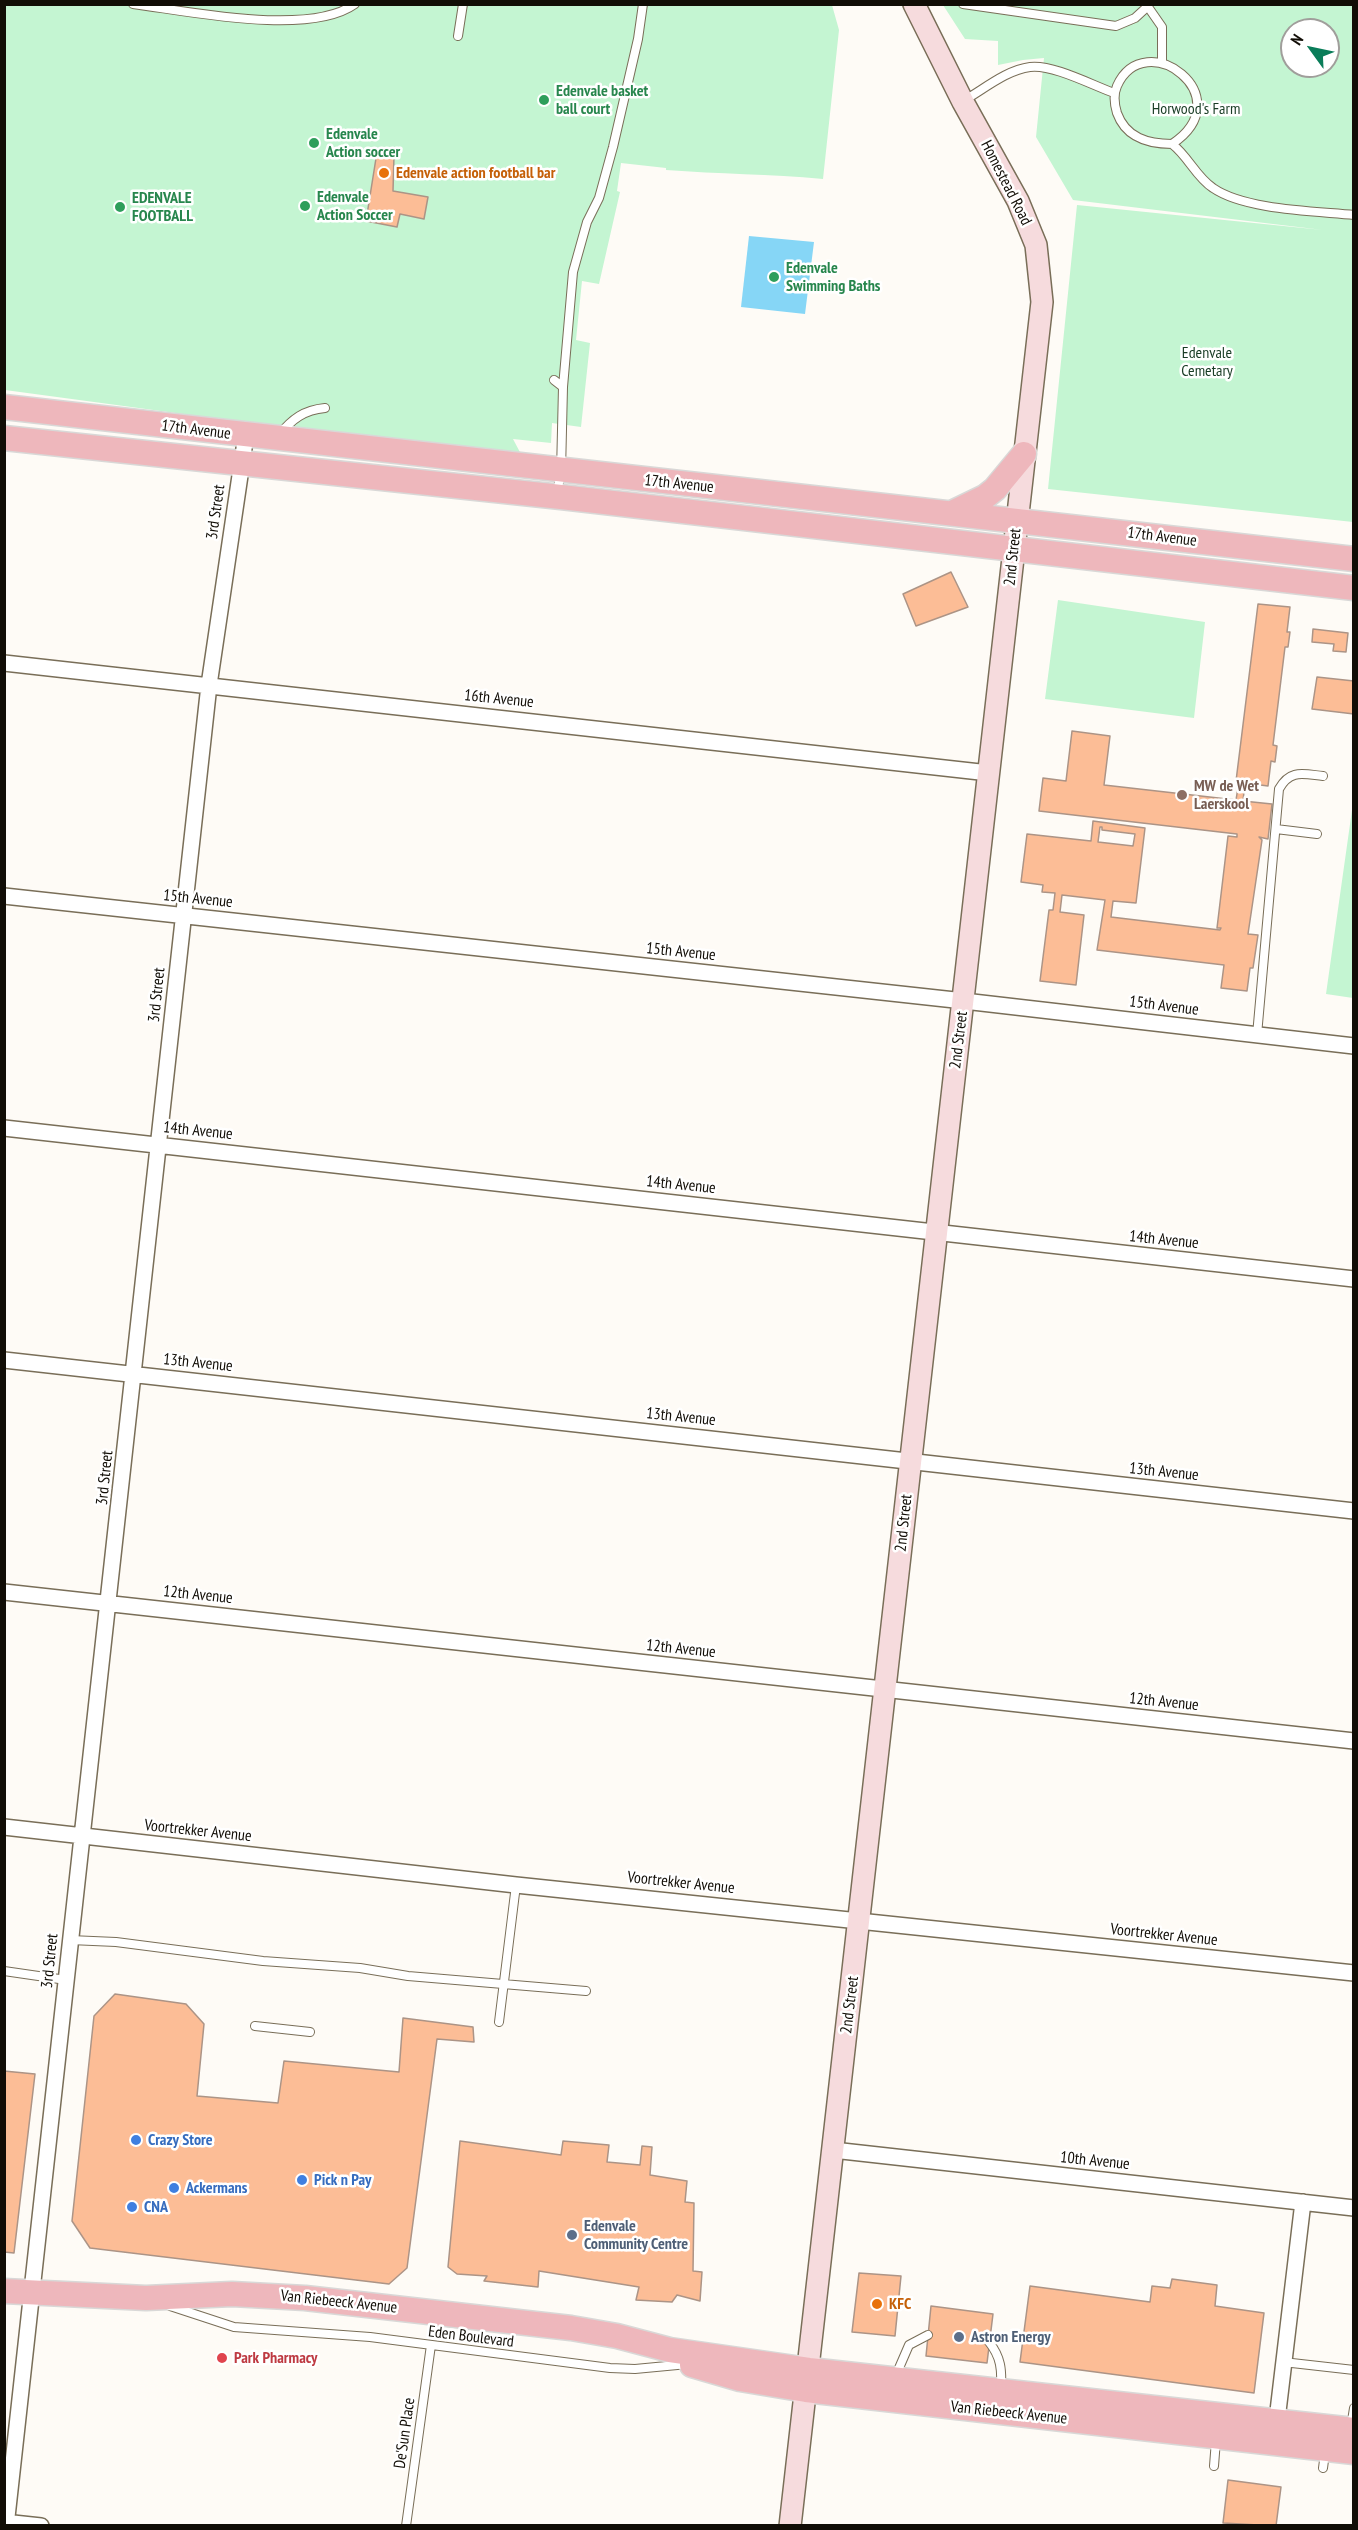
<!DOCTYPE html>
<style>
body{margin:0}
#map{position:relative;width:1358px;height:2530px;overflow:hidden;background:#fefbf6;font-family:"PT Sans Narrow",sans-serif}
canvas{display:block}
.frame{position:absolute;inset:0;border:6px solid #110d06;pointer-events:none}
.north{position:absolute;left:1280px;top:18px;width:60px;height:60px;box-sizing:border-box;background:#fff;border:2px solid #a09e9b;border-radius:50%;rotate:303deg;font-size:16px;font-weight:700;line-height:24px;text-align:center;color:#110d06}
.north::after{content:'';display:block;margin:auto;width:21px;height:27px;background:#0a7d59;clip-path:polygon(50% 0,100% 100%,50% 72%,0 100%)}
</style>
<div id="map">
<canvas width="1358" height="2530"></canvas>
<div class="frame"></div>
<div class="north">N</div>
</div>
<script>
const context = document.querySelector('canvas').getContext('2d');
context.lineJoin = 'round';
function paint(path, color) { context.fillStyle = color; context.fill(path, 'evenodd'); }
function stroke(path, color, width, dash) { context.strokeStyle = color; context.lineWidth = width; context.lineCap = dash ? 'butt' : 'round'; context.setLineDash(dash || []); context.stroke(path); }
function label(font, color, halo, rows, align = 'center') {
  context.font = font + ' "PT Sans Narrow",sans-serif'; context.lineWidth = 5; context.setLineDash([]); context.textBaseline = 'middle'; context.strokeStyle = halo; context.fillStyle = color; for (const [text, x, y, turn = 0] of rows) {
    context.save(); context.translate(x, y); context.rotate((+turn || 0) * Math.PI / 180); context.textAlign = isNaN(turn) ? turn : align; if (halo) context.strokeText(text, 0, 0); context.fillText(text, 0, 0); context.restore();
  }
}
paint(new Path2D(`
 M5,5H832L839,30L823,179C770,174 719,174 666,170V168L621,163L617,191L620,192L599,284L582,281L576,340L590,343L581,427L552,423L551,443L513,439L522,456L324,433L5,390Z
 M943,5H1353V522L1048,489L1077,205L1323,230L1073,200L1036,137L1044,58L1023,60L998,65V41L965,39ZM1292,30H1328V66H1292Z
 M1058,600L1205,622L1194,718L1045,699Z
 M1353,803V998L1326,994Z`), '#c4f5d2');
paint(new Path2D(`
 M749,236L814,242L805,314L741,307Z`), '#86d6f6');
const building = new Path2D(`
 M377,152L394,155L393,191L428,197L424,219L400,214L397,227L366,221Z
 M951,572L968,607L916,626L903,594Z
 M1258,604L1290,607L1287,632H1290L1288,647H1285L1273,745L1277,746L1275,762L1271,761L1268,786L1245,783L1243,801L1272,804L1268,839L1259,837L1262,840L1248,934L1258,935L1253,968H1250L1247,991L1221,988L1224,965L1097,950L1105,900L1062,895L1060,912L1084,915L1076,985L1040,981L1049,910H1053L1055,893L1042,892L1043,885L1021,882L1027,834L1091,841L1093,821L1145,828L1136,903L1113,901L1111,917L1220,930L1221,928H1217L1228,836L1237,837V834L1039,811L1043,778L1066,781L1072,731L1110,736L1104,785L1236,800L1239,781H1236ZM1100,827H1102V830L1135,834L1133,846L1098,842Z
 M1313,629L1348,633L1346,652L1333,651L1334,644L1312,642Z
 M1317,677L1354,681V714L1312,709Z
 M115,1994L186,2004L204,2024L197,2096L278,2103L284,2061L399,2072L403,2018L473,2027L474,2042L437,2039L407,2268L389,2284L90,2248L72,2221L94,2016Z
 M4,2071L35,2074L14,2253L4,2252Z
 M460,2141L561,2155L563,2141L609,2145L607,2162L640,2165L642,2146L652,2147L650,2175L687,2181L685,2202L694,2203L693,2271L702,2272L700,2301L677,2295L672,2302L636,2300L639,2287L539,2271L538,2287L484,2281L487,2276L457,2274L448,2267Z
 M859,2273L901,2276L895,2336L852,2332Z
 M1172,2279L1217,2285L1215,2306L1264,2313L1254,2393L1020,2362L1030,2286L1150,2302L1152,2286L1170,2288Z
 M931,2306L993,2314L987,2363L926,2356Z
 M1228,2480L1281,2487L1276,2526L1223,2523Z`);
paint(building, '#fcbd96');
stroke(building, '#ac9486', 1.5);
const service = new Path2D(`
 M133,4C188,11 309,37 355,4
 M963,4L1116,26L1135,18L1147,7
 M1146,4L1162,27V63
 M458,36L463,4
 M963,101C983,90 1006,70 1030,67C1052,64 1092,85 1114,93
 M1172,144C1243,97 1145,24 1117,86C1113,95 1114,103 1117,113C1126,138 1148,144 1172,144C1188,156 1196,177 1213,188C1245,210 1314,211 1354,215
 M554,380L563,387L561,472L557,493
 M563,387L573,272L587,222L599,198L613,147L638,39L643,4
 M279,435C292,419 304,410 325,408
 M1276,829L1317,834
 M1257,1035L1279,789C1290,769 1303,774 1323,776
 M70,1940L116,1942L263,1961L360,1968L408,1976L586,1991
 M4,1971L66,1980
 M499,2022L516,1885
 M255,2026L310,2032
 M170,2306L234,2327L370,2337L610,2368L635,2369L688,2364
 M989,2342C1001,2357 1002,2370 1001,2388
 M1283,2362L1354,2370
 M896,2375L909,2345L928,2335
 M1351,2427L1354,2408
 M1214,2466L1216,2440
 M1323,2468L1325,2453
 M406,2526L431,2345`);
const minor = new Path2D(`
 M4,663L989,773
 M4,896L964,1001L1354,1046
 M4,1128L1354,1279
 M4,1360L1354,1511
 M4,1592L1354,1741
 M4,1827L516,1885L1354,1973
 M833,2150L1354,2208
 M1276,2428L1303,2202
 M4,2522L41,2526
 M6,2526L209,685L246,435`);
const secondary = new Path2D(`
 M790,2526L1042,302L1036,245L1018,201L963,102L914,4`);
const primary = new Path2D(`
 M4,407C454,459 904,506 1354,559
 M4,438C190,459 375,476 561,497C825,526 1089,560 1354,588
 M952,513L985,497L995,489L1024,454
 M4,2291L146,2298L232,2294L305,2298L571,2328L617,2336L670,2350L809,2370L1354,2430
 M692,2365L740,2379L806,2390L1354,2452`);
stroke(service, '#796e58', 10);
stroke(minor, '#796e58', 18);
stroke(secondary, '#796e58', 24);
stroke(primary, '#d9d8d7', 27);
stroke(service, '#fff', 8);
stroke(minor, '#fff', 15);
stroke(secondary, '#f6dbdd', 21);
stroke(primary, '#eeb7bc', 24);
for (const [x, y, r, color] of [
 [544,100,6,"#2e9e5b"],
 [314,143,6,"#2e9e5b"],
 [384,173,6,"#e8710a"],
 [305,206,6,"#2e9e5b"],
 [120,207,6,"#2e9e5b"],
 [774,277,6,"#2e9e5b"],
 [1182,795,6,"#8d6e63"],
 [136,2140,6,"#3f7fe0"],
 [302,2180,6,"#3f7fe0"],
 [174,2188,6,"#3f7fe0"],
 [132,2207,6,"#3f7fe0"],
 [572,2235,6,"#5c6f8a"],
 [877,2304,6,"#e8710a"],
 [959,2337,6,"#5c6f8a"],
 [222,2358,6,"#e0444e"]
]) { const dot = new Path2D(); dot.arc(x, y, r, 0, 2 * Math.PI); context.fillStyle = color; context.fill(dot); stroke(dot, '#fff', 2); }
label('bold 16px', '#27864d', '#fff', [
 ["Edenvale basket",556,91],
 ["ball court",556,109],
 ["Edenvale",326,134],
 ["Action soccer",326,152],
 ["Edenvale",317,197],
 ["Action Soccer",317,215],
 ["EDENVALE",132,198],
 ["FOOTBALL",132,216],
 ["Edenvale",786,268],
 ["Swimming Baths",786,286]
], 'left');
label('16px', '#193c25', '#fff', [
 ["Horwood's Farm",1196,109],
 ["Edenvale",1207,353],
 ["Cemetary",1207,371]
]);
label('bold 16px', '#c56008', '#fff', [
 ["Edenvale action football bar",396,173],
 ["KFC",889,2304]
], 'left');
label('16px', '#110d06', '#fff', [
 ["Homestead Road",1006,183,63],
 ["17th Avenue",196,430,7],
 ["17th Avenue",679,484,6],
 ["3rd Street",216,512,-82],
 ["17th Avenue",1162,537,7],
 ["2nd Street",1013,557,-84],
 ["16th Avenue",499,699,6],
 ["15th Avenue",198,899,6],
 ["15th Avenue",681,952,6],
 ["3rd Street",157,995,-84],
 ["15th Avenue",1164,1006,7],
 ["2nd Street",959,1040,-83],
 ["14th Avenue",198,1131,6],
 ["14th Avenue",681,1185,6],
 ["14th Avenue",1164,1240,6],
 ["13th Avenue",198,1363,6],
 ["13th Avenue",681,1417,6],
 ["13th Avenue",1164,1472,6],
 ["3rd Street",105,1478,-84],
 ["2nd Street",904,1523,-84],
 ["12th Avenue",198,1595,6],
 ["12th Avenue",681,1649,6],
 ["12th Avenue",1164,1702,6],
 ["Voortrekker Avenue",198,1831,6],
 ["Voortrekker Avenue",681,1883,6],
 ["Voortrekker Avenue",1164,1935,6],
 ["3rd Street",50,1961,-84],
 ["2nd Street",850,2005,-83],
 ["10th Avenue",1095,2161,6],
 ["Van Riebeeck Avenue",339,2302,6],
 ["Eden Boulevard",471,2337,7],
 ["Van Riebeeck Avenue",1009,2413,6],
 ["De'Sun Place",405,2433,-82]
]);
label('bold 16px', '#785e54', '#fff', [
 ["MW de Wet",1194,786],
 ["Laerskool",1194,804]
], 'left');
label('bold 16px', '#366cbe', '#fff', [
 ["Crazy Store",148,2140],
 ["Pick n Pay",314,2180],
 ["Ackermans",186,2188],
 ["CNA",144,2207]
], 'left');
label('bold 16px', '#4e5e75', '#fff', [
 ["Edenvale",584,2226],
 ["Community Centre",584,2244],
 ["Astron Energy",971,2337]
], 'left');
label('bold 16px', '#be3a42', '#fff', [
 ["Park Pharmacy",234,2358]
], 'left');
</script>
